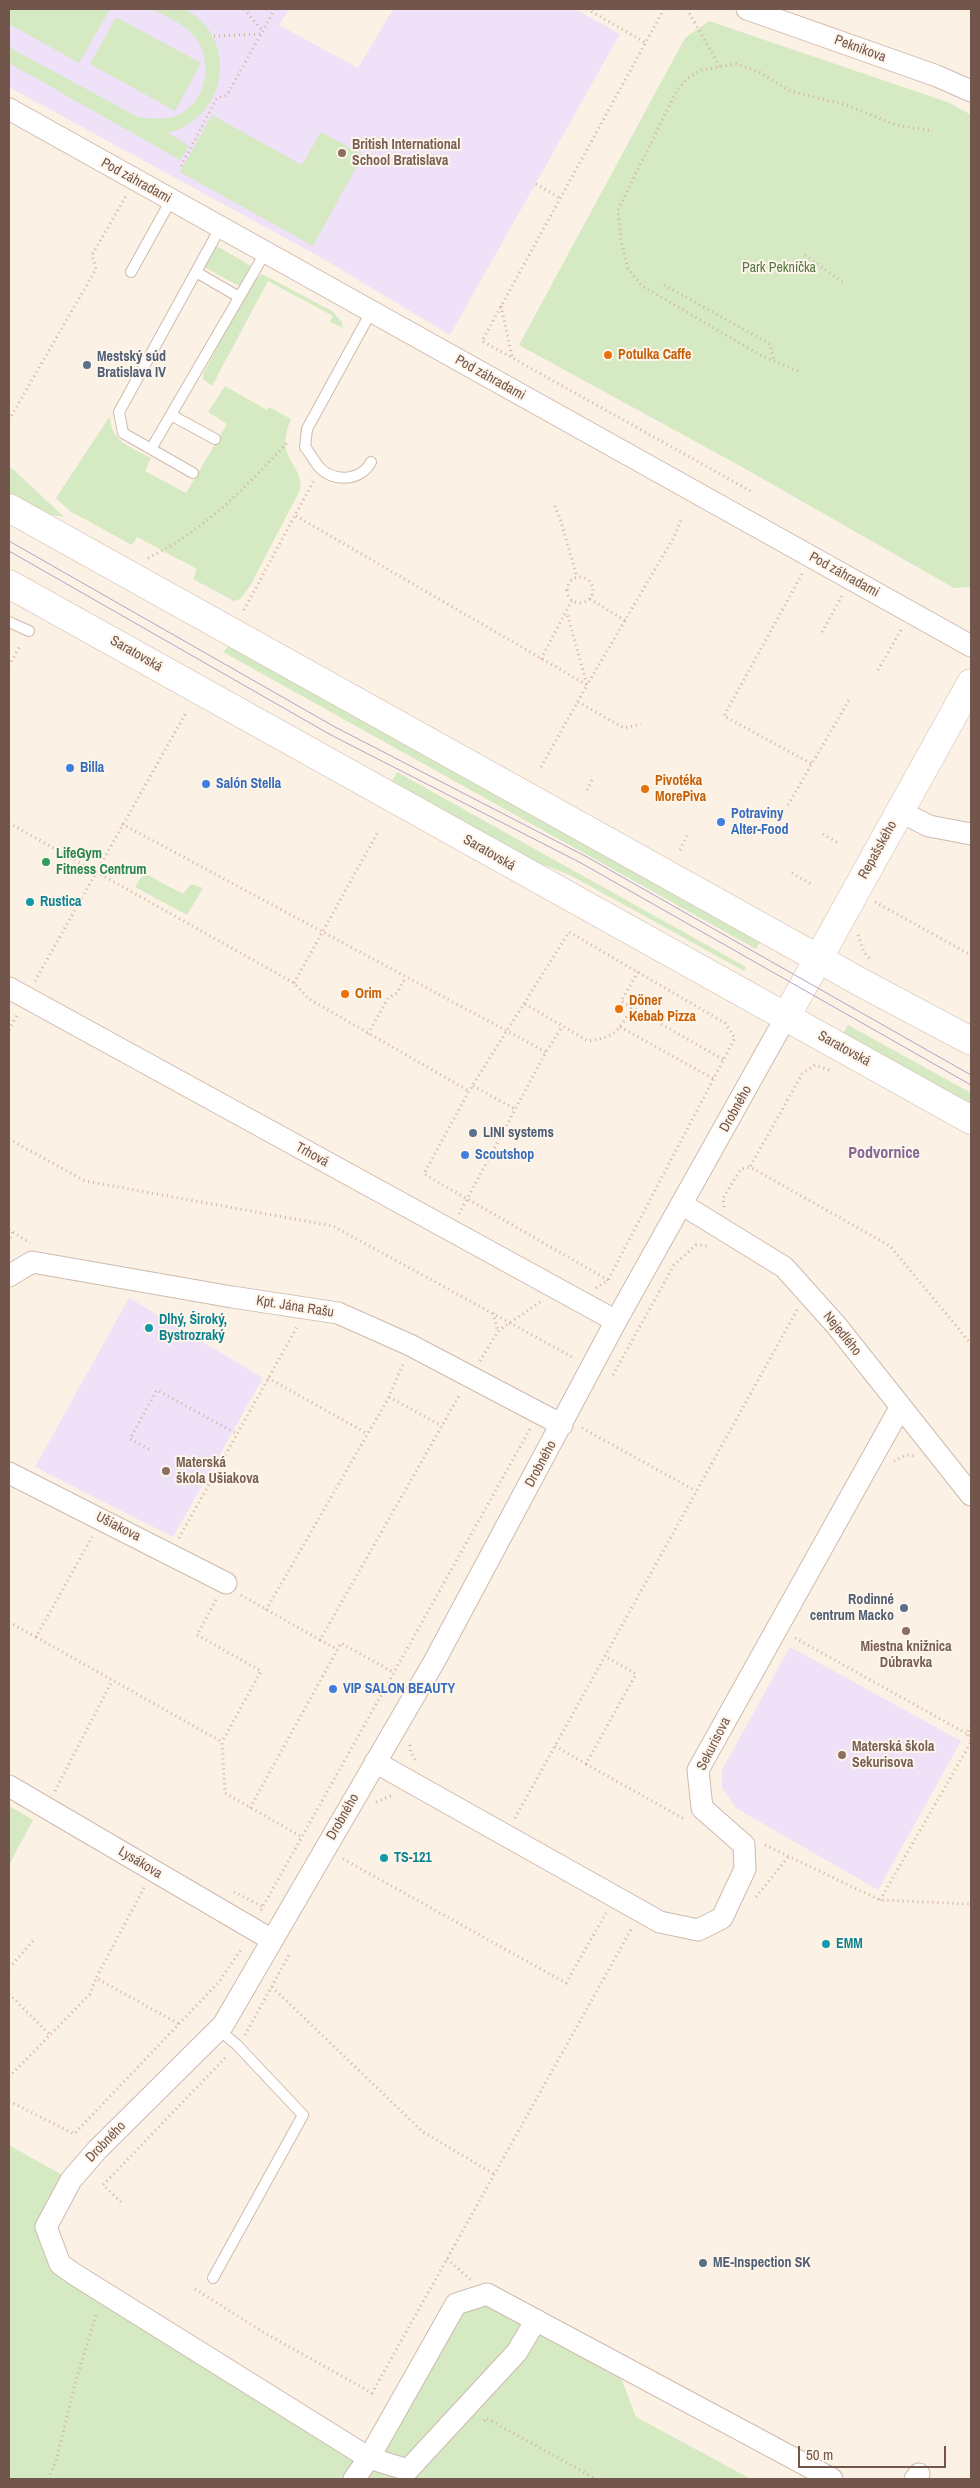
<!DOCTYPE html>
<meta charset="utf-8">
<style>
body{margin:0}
#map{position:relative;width:980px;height:2488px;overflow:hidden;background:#fbf1e5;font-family:"Archivo Narrow",sans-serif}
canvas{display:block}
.frame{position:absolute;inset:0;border:10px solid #73564b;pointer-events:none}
.scale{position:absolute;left:798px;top:2446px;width:148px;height:22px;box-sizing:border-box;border:2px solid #73564b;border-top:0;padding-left:6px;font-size:15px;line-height:18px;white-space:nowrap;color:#73564b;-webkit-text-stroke:4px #fef5eb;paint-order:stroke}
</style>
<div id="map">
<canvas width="980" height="2488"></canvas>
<div class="frame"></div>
<div class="scale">50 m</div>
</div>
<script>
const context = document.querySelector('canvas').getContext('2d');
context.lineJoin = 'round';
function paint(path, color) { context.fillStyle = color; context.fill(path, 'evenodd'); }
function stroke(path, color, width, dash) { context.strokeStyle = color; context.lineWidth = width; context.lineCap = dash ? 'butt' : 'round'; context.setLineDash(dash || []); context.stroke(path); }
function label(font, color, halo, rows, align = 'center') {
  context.font = font + ' "Archivo Narrow",sans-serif'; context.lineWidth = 4; context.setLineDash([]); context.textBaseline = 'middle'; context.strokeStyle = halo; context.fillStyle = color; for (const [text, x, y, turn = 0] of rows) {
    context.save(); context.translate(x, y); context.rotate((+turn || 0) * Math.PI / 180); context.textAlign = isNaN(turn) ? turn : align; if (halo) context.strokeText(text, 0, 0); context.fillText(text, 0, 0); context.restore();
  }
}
paint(new Path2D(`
 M9,9H289L279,25L358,68L393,9H575L620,34L450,335L322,258L9,87Z
 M129,1298L263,1378L173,1537L35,1467Z
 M790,1647L961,1741L878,1890L736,1808L722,1788V1770Z`), '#eee1f8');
paint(new Path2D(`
 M9,9H110L79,63L9,24Z
 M152,9C162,9 177,6 186,10C197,15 207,26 213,37C232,76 211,122 168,133L189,146L180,160L9,63V45L14,50L138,117C149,118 161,120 172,117C205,108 215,64 196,38C184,24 168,17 152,9Z
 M116,17L201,63L175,111L90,64Z
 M709,21L950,103L971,115V587L954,588L742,467L519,345L685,38Z
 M212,115L302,165L321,132L363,155L313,246L180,172Z
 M215,245L251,266L239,286L204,267Z
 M262,274L332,311L342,322L343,328L330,322L333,316L268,281L212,386L203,379V374L252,282Z
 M225,386L267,410L269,407L291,419C273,460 305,464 300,490L250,586L240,599L234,601L193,579L197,569L137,537L132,545L70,511L56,498L110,416C110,441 132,448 151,458L145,471L186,493L227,424L208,412Z
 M9,466L15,471L64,517L52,515L9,494Z
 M230,645L762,939L756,949L223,652Z
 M397,772L746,967L744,971L570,875L518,855L392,781Z
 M144,873L183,894L191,884L203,888L187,915L135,887Z
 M848,1025L971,1093V1106L842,1035Z
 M9,1806L33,1820L9,1865Z
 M9,2145L71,2180L46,2227L60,2264L369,2458L456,2304L487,2294L615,2363L636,2417L751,2479H9Z`), '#d5e9c3');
const lane = new Path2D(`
 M220,228L119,412L123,433L151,449L265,253
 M131,272L171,200
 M196,272L239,297
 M171,415L215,439
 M151,449L193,473
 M371,462C361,481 334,483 319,467C314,461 310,453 305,447L307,429L371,312
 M9,622L29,631
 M213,2278L303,2115L237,2045L218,2029`);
const street = new Path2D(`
 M747,9L937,76L971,91
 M9,109L971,646
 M899,811L929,826L971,834
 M9,988L616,1321
 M683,1205L784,1267L836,1325L971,1495
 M9,1276L32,1262L232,1297L338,1313L410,1345L562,1425
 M9,1473L226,1583
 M375,1762L660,1922L698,1930L722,1918L745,1869L744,1845L702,1808L698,1770L900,1408
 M9,1786L272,1940
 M536,2320L517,2352L408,2470L369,2458L74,2274L60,2264L46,2227L71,2180L97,2150L223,2025L434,1662L616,1321L786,1017
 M354,2479L369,2458L456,2304L487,2294L832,2479
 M915,2479L919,2474`);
const secondary = new Path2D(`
 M9,508L862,983L971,1041
 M9,584L971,1120
 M786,1017L971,683`);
stroke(lane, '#cfbaae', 12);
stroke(street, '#cfbaae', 23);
stroke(secondary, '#d1baac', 29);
stroke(new Path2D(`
 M244,9L263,31
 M587,9L646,43
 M664,9L482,341L754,493
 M687,9L720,67
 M214,36L260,34
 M181,166L217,98L227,95L275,9
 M536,184L560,198
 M805,255L845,284
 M664,285L770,344L774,360
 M501,306L512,357
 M798,371L762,356L642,286L628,268L621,241L618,210L677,90L688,78L702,70L736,64L759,72L790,91L846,105L896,125L933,131
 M9,420L96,269L92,255L126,196
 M555,506L561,521L577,577
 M296,516L587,685L674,537L682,518
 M148,558C204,531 246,487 288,442
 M802,574L724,716L812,764
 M567 590a13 13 0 1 1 26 0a13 13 0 1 1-26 0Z
 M590,599L626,621
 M244,610L314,480
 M822,632L842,596
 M541,659L572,600
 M9,666L20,646
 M878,670L901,630
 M578,702L624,728L641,724
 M541,767L587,685L567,613
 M587,790L592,780
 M788,805L849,700
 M9,823L294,983L309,999L469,1091
 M122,824L546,1052
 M823,834L837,842
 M680,850L688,833
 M792,873L813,885
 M875,902L971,955
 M858,935L864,952L871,960
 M638,972L621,1001L724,1060
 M35,981L187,711
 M294,983L379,830
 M525,1004L588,1041C616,1037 618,1031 632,1008
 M620,1027L714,1079
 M9,1030L17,1015
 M368,1034L388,998L397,993L406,977
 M829,1070L815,1065L802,1074L750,1167L890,1246L971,1344
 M473,1086L515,1109
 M9,1139L85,1181L333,1226L574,1358
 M724,1207L723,1198L741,1169L750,1167
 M459,1214L546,1052L562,1027
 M9,1230L13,1232L9,1241
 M13,1232L30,1243
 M596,1288L608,1280L735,1038L725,1023L569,932L469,1091L424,1174L608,1280
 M493,1313L498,1331
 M480,1361L498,1331L540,1302
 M613,1375L674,1265L696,1245L710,1246
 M268,1378L368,1434
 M389,1397L442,1426
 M582,1428L696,1491
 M149,1449L130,1439L157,1390L237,1434
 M894,1461L906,1455L914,1456
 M179,1538L297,1327
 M241,1595L320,1640L460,1394
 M216,1600L197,1635L261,1671L222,1742
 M266,1610L389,1397L403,1364
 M9,1622L36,1637L92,1537
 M36,1637L222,1742L225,1793L300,1836
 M795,1638L971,1736
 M320,1640L337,1649
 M971,1726L967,1734L971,1741
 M410,1745L411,1753L417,1762
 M555,1746L586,1764L636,1674L605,1656
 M586,1764L686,1820
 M55,1791L112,1681
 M376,1802L393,1795
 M250,1808L341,1643L393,1672
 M515,1818L797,1310
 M765,1845L880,1900L971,1904
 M343,1859L566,1983L606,1913
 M144,1888L96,1978L179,2024
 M234,1892L263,1907
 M756,1897L789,1856
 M880,1900L971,1742
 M261,1910L530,1429
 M9,1968L33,1941
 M272,1987L423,2132L494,2174
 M9,1994L50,2035
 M245,2035L289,1955
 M9,2077L90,1994L96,1978
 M9,2101L74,2134L219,1982L242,1948
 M121,2202L103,2185L228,2055
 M447,2259L471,2280
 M195,2289L263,2332L372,2393L632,1928
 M484,2421L486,2418L596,2479
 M48,2479L56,2461L76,2380L97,2312`), '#d5b1a0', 3, [1, 4]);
stroke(lane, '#fff', 10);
stroke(street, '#fff', 21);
stroke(secondary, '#fff', 28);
stroke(new Path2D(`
 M9,541L335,727L587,857L971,1075
 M9,551L331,735L581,863L971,1085`), '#b3a3c5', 1);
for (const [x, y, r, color] of [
 [342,153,5,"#8d6e63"],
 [608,355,5,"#e8710a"],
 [87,365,5,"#5c6f8a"],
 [70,768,5,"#3f7fe0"],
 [206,784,5,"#3f7fe0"],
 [645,789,5,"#e8710a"],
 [721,822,5,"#3f7fe0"],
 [46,862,5,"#2e9e5b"],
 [30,902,5,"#0f9aa8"],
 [345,994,5,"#e8710a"],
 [619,1009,5,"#e8710a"],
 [473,1133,5,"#5c6f8a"],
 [465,1155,5,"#3f7fe0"],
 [149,1328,5,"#0f9aa8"],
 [166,1471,5,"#8d6e63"],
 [904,1608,5,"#5c6f8a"],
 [906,1631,5,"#8d6e63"],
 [333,1689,5,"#3f7fe0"],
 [842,1755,5,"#8d6e63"],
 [384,1858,5,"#0f9aa8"],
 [826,1944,5,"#0f9aa8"],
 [703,2263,5,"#5c6f8a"]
]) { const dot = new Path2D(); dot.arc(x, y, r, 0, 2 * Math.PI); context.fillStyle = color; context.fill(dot); stroke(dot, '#fef5eb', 2); }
label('14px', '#73564b', '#fef5eb', [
 ["Pekníkova",860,49,20],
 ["Pod záhradami",136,181,29],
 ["Pod záhradami",490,378,29],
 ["Pod záhradami",844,575,29],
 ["Saratovská",136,654,30],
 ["Repašského",878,850,-61],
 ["Saratovská",489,853,30],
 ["Saratovská",844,1049,29],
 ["Drobného",736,1109,-61],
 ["Trhová",312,1155,29],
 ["Kpt. Jána Rašu",295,1307,9],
 ["Nejedlého",842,1334,51],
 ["Drobného",541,1464,-62],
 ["Ušiakova",118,1527,27],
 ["Sekurisova",714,1744,-63],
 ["Drobného",343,1817,-60],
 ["Lysákova",140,1863,31],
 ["Drobného",106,2142,-46]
]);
label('bold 14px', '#785e54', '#fef5eb', [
 ["British International",352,145],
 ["School Bratislava",352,161],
 ["Materská",176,1463],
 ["škola Ušiakova",176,1479],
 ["Miestna knižnica",906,1647,"center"],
 ["Dúbravka",906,1663,"center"],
 ["Materská škola",852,1747],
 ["Sekurisova",852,1763]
], 'left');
label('14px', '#567843', '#fef5eb', [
 ["Park Pekníčka",779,268]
]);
label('bold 14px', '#c56008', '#fef5eb', [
 ["Potulka Caffe",618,355],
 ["Pivotéka",655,781],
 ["MorePiva",655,797],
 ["Orim",355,994],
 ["Döner",629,1001],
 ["Kebab Pizza",629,1017]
], 'left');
label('bold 14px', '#4e5e75', '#fef5eb', [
 ["Mestský súd",97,357],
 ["Bratislava IV",97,373],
 ["LINI systems",483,1133],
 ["Rodinné",894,1600,"right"],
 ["centrum Macko",894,1616,"right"],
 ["ME-Inspection SK",713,2263]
], 'left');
label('bold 14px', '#366cbe', '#fef5eb', [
 ["Billa",80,768],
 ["Salón Stella",216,784],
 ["Potraviny",731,814],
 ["Alter-Food",731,830],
 ["Scoutshop",475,1155],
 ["VIP SALON BEAUTY",343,1689]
], 'left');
label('bold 14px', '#27864d', '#fef5eb', [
 ["LifeGym",56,854],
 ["Fitness Centrum",56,870]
], 'left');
label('bold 14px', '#0d838f', '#fef5eb', [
 ["Rustica",40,902],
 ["Dlhý, Široký,",159,1320],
 ["Bystrozraký",159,1336],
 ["TS-121",394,1858],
 ["EMM",836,1944]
], 'left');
label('bold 16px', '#836697', '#fef5eb', [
 ["Podvornice",884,1154]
]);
</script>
